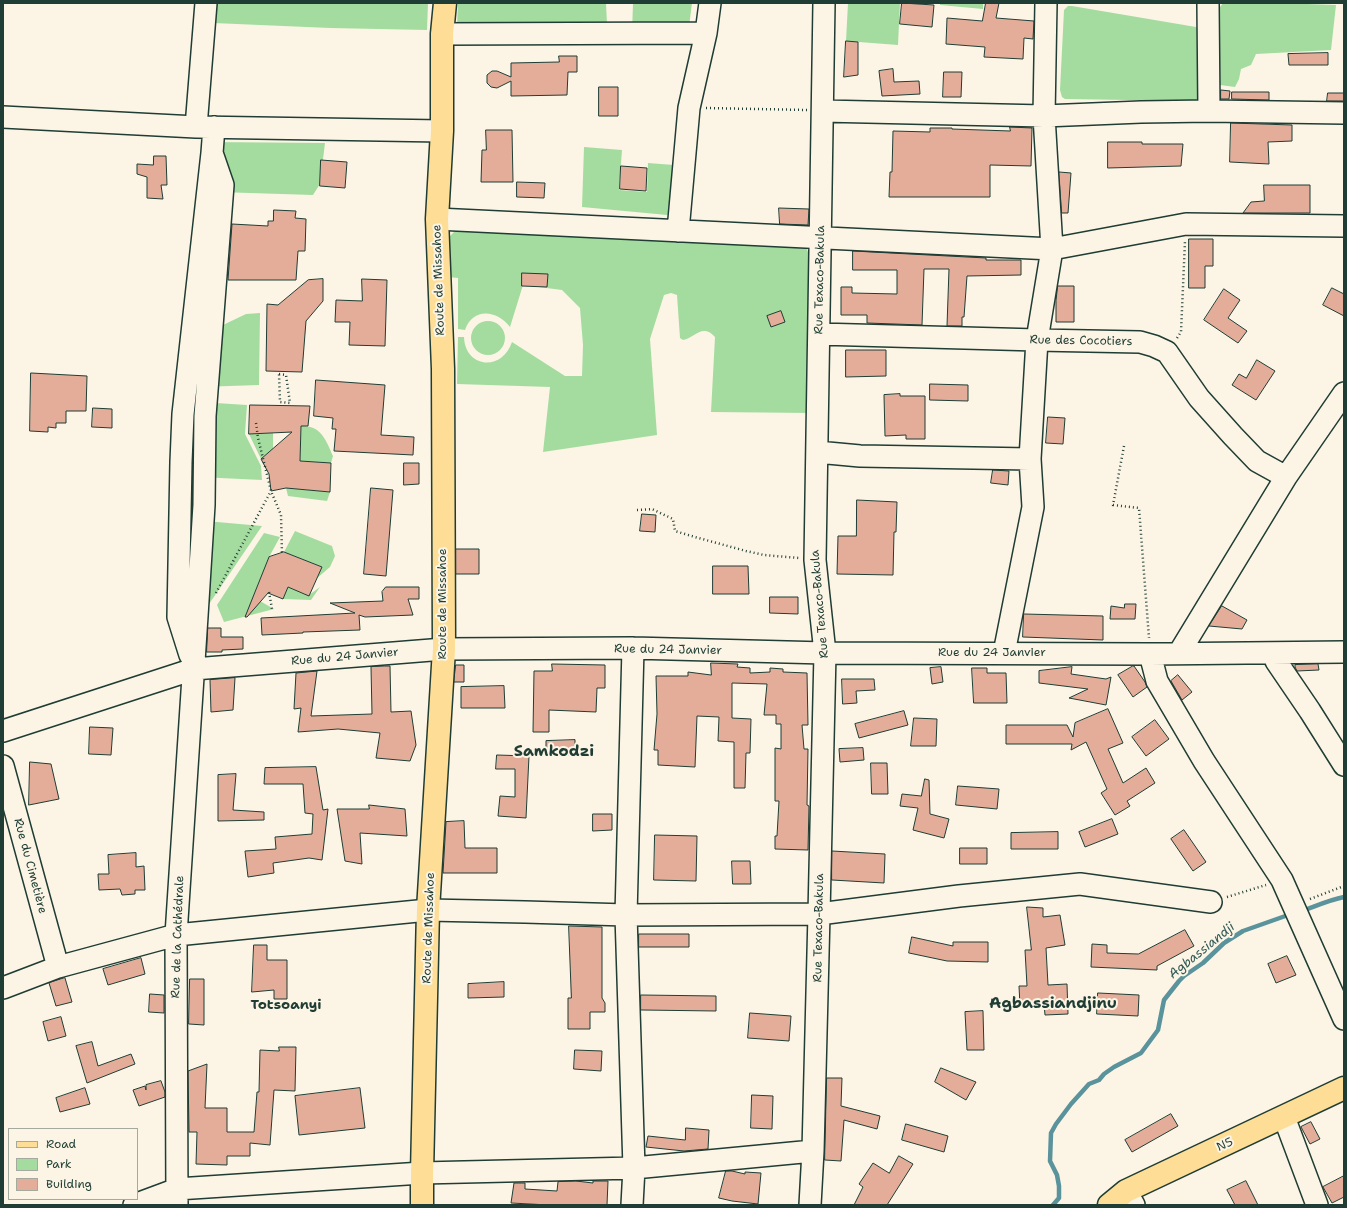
<!DOCTYPE html>
<meta charset="utf-8">
<style>
body{margin:0}
#map{position:relative;width:1347px;height:1208px;overflow:hidden;background:#fcf5e5;font-family:"Shantell Sans",sans-serif}
canvas{display:block}
.frame{position:absolute;inset:0;border:4px solid #1f3d34;pointer-events:none}
.legend{position:absolute;left:8px;top:1128px;width:130px;height:72px;box-sizing:border-box;background:#fcf5e5;border:1px solid #a4ab9e;margin:0;padding:5px 7px;list-style:none;font-size:12px;color:#1f3d34}
.legend li{display:flex;align-items:center;gap:8px;height:20px}
.legend b{width:20px;border:1px solid #a4ab9e}
</style>
<div id="map">
<canvas width="1347" height="1208"></canvas>
<div class="frame"></div>
<ul class="legend">
<li><b style="height:5px;background:#fedd96"></b>Road</li>
<li><b style="height:11px;background:#a4dca0"></b>Park</li>
<li><b style="height:11px;background:#e4ad9a"></b>Building</li>
</ul>
</div>
<script>
const context = document.querySelector('canvas').getContext('2d');
context.lineJoin = 'round';
function paint(path, color) { context.fillStyle = color; context.fill(path, 'evenodd'); }
function stroke(path, color, width, dash) { context.strokeStyle = color; context.lineWidth = width; context.lineCap = dash ? 'butt' : 'round'; context.setLineDash(dash || []); context.stroke(path); }
function label(font, color, halo, rows, align = 'center') {
  context.font = font + ' "Shantell Sans",sans-serif'; context.lineWidth = 4; context.setLineDash([]); context.textBaseline = 'middle'; context.strokeStyle = halo; context.fillStyle = color; for (const [text, x, y, turn = 0] of rows) {
    context.save(); context.translate(x, y); context.rotate((+turn || 0) * Math.PI / 180); context.textAlign = isNaN(turn) ? turn : align; if (halo) context.strokeText(text, 0, 0); context.fillText(text, 0, 0); context.restore();
  }
}
paint(new Path2D(`
 M213,3H428L427,30L330,28L213,23Z
 M458,3H606L607,24H457Z
 M633,3H692L688,35L632,33Z
 M848,3H900L898,45L846,41Z
 M940,3H983V9L940,5Z
 M1223,3H1278L1336,5L1331,50L1256,54L1251,65L1241,69L1239,79L1235,87L1220,85L1217,55L1218,10Z
 M1068,6H1072L1196,27L1198,30L1199,98L1193,101L1065,99L1062,97L1060,90L1064,10Z
 M209,142L325,143L320,184L313,195L218,192Z
 M584,147L622,150L619,190L647,192L648,163L674,165L672,210L667,215L582,207Z
 M462,224L806,248L813,261L811,413L711,412L715,337C702,323 695,338 683,340L680,338L677,295L671,293L664,295L650,339L657,435L543,452L550,387L457,384L458,337H464C465,368 502,372 512,342L565,376H582L583,345L580,308L562,290L523,285L510,327C497,310 473,307 465,330L458,329V278L448,277V238Z
 M260,313L259,385L200,387V336L246,314Z
 M471 338a17 17 0 1 1 34 0a17 17 0 1 1-34 0Z
 M200,402L247,405L245,434L261,466L262,480L199,477Z
 M301,426C321,425 326,440 333,456L331,463L300,461Z
 M273,433V449L261,459L249,434Z
 M286,488L330,492L327,501L288,496Z
 M206,521L262,526L203,613Z
 M295,531L332,546L335,556L330,567L316,579L322,567L284,552Z
 M264,533L280,537L269,557L253,597L274,609L224,622L217,605Z
 M288,587L309,595L320,587L311,600L283,599Z`), '#a4dca0');
stroke(new Path2D(`
 M1302,911C1316,906 1329,900 1344,897
 M1053,1205L1059,1198V1186L1057,1175L1050,1161L1051,1133L1056,1124L1071,1104L1089,1084L1099,1080L1104,1074L1114,1067L1141,1053L1158,1030L1164,1000L1179,981L1184,976L1203,963L1224,943L1243,931L1291,914`), '#5a939c', 4.5);
const building = new Path2D(`
 M902,3L934,5L932,27L900,24Z
 M986,3H999L996,18L1034,21L1033,39L1024,38L1023,59L984,57L985,47L946,44L947,18L982,21Z
 M846,41L858,42V75L844,77Z
 M1328,53V65H1289L1288,54Z
 M559,56H577V72H568L567,95L511,96V81L497,88L491,87L487,83V75L492,71H497L511,77V63L559,62Z
 M893,69L894,82L919,81L920,94L882,96L879,71Z
 M944,72H962L961,97H943Z
 M599,87H618V116H599Z
 M1221,90L1230,91L1229,99H1221Z
 M1232,92H1269V100L1232,99Z
 M1328,93H1344V101H1327Z
 M1231,123L1292,125V141L1268,142L1269,164L1230,162Z
 M1010,127L1032,128L1031,166L990,165V197H889L890,172H892L893,131L930,132V128H952V129L1010,131Z
 M486,130H512L513,182H481L482,150H486Z
 M1108,142H1142V144H1183L1181,166L1108,168Z
 M154,156H166L167,185H161L163,199L147,198V177L137,174V164L153,165Z
 M321,160L347,162L345,188L320,186Z
 M621,166L647,168L646,191L620,189Z
 M1059,172L1071,173L1068,213H1062Z
 M517,182L545,183L544,198L517,197Z
 M1264,185H1310V213H1243L1251,202L1264,201Z
 M779,208L809,209L808,225L780,224Z
 M274,210L296,211L295,218L306,219L305,251H298L296,280H228L232,224L268,226V221H273Z
 M1189,239H1213V266H1205V288H1189Z
 M853,251L986,258V260H1021V275L967,276L964,317H962V326H947L949,269H924L922,325L867,323V315H841V287H852V293L897,294V270H853Z
 M522,273L548,274L547,287L522,286Z
 M323,279V301L306,321L302,372L266,371L267,304L278,305L308,280Z
 M362,279L387,280L385,346L349,345L350,322H335L336,300L362,301Z
 M1058,286H1074V322H1056V301Z
 M1332,288L1344,294V316L1323,305Z
 M1224,289L1240,300L1228,318L1247,331L1238,343L1204,320Z
 M781,311L785,322L771,327L767,316Z
 M846,350H886V376L846,377Z
 M1257,360L1275,371L1256,400L1232,385L1239,374L1246,378Z
 M31,373L87,376L86,411H66V423H56V428L48,427V432L30,431Z
 M316,380L385,385L381,435L414,437L413,455L334,451L336,429H332L333,418L314,416Z
 M930,384L968,385V401L930,400Z
 M900,394V396H925V439H906V435L885,436L884,395Z
 M250,405L310,406L308,426H301L300,461L331,463L330,492L286,488L271,491L269,474L261,459L292,432L249,434Z
 M93,408L112,409V428L92,427Z
 M1048,417L1065,418L1063,444L1046,443Z
 M404,463H419V484L404,485Z
 M993,470L1009,471L1008,485L991,483Z
 M371,488L393,490L386,576L364,574Z
 M857,500L897,502L896,532H894L893,575L837,574L838,536H856Z
 M642,514L656,515L655,532L640,531Z
 M456,549H479V574H456Z
 M284,552L322,567L309,596L288,587L283,599L268,593L247,617H245L269,557Z
 M713,566H748L749,594H713Z
 M386,587H419V599H408L413,615L365,617L359,615L360,630L303,632V633L262,635L261,618L355,613L330,603L383,601L382,592Z
 M770,597H798V614L770,613Z
 M1125,604H1136L1135,619H1110L1111,606L1124,608Z
 M1222,606L1247,620L1242,629L1209,626Z
 M1024,614L1103,616V640L1023,637Z
 M208,628H221V637H243V649L222,650V652H207Z
 M711,663L738,664L737,667L750,668V673L770,672V668L783,669V672L807,673L808,725H802L804,749H808L807,805L809,806L808,850L775,849V836H777L779,801H775V748L781,749V724H776V715H764L767,684L732,683V718L751,719L750,753H746L745,788H734V742L718,741L719,717L697,716L695,767L658,765V750H654L657,714L656,676H688V672L711,675Z
 M552,664L605,665V688H597L596,712L549,710V732H533L534,671H552Z
 M1318,664L1319,670L1297,671L1295,667V665Z
 M456,665H464V682H454Z
 M385,666H390L391,712L411,711L416,745L410,761L376,758L380,733L338,729L298,732L301,708L294,709L296,673L317,671L311,716L372,714L371,667Z
 M1133,666H1134L1145,682L1147,687L1133,697L1118,675Z
 M941,667L943,682L932,684L930,668Z
 M1072,667L1071,674L1106,679L1111,677L1106,705L1069,698L1088,689L1039,683V671Z
 M972,668H987V673H1006L1007,703H974Z
 M1178,675L1192,692L1182,700L1171,681Z
 M235,678L233,710L211,712L210,680Z
 M842,679H874L875,690L856,691L857,703L843,704Z
 M504,686L505,708H461V687Z
 M1108,709L1123,743L1108,749L1123,783L1146,768L1155,783L1127,801L1130,806L1115,815L1101,793L1107,789L1086,742L1071,750L1072,744H1006V725H1067L1073,737L1075,723Z
 M904,711L908,725L859,738L855,724Z
 M914,718L937,719L936,746H911Z
 M1155,720L1169,739L1146,756L1132,737Z
 M90,727L113,728L111,755L89,754Z
 M575,740V755L546,756V741Z
 M863,748L864,760L840,762L839,749Z
 M497,755L529,756L526,818L498,816L500,796L515,797V769H496Z
 M30,762L51,764L59,799L29,805Z
 M871,763H887L888,794H872Z
 M316,767L323,810L328,809L322,860L309,858L273,863L274,873L248,877L245,851L276,849L275,837L312,834L313,814L305,813L303,784H264L265,768Z
 M236,774L233,810L264,812V820L218,821V775Z
 M925,779L929,780L930,814L949,819L944,838L913,830L918,808L900,806L902,794L921,796Z
 M958,786L999,789L997,809L956,805Z
 M369,805L405,809L407,836L360,833L362,864L345,861L337,809H369Z
 M593,814H612V830L593,831Z
 M1112,819L1118,834L1085,847L1079,832Z
 M464,821L465,848H497V873H443L446,822Z
 M1184,830L1206,862L1193,871L1171,839Z
 M1058,832V849H1011V833Z
 M655,835L697,836L696,881L654,880Z
 M960,848H987V864H960Z
 M832,851L885,854L884,883L832,880Z
 M136,853V867L144,866L145,890H135V894L122,895L120,889L99,890L98,874H109L108,855Z
 M732,861H750L751,884H733Z
 M1027,907L1043,908V917L1060,915L1065,945L1046,948L1048,985L1067,984L1068,1014L1045,1015L1044,1004L1020,1006L1019,986H1027L1025,950H1031Z
 M569,926L602,927V998L605,1003V1012H590V1029H568V998H571Z
 M1185,930L1194,946L1157,966V970L1091,967L1092,944L1107,945V953L1138,954Z
 M639,934H689V947H639Z
 M912,937L953,946V942H988V962L947,961L909,953Z
 M254,945H267V960H287V999H274V990L252,992Z
 M1287,956L1296,975L1276,983L1268,964Z
 M141,958L145,974L108,985L103,969Z
 M65,978L72,1002L56,1006L49,983Z
 M190,979H204V1025L189,1024Z
 M504,982V997L468,998V984Z
 M1098,993L1139,995L1138,1016L1097,1014Z
 M150,994L164,995V1013L149,1012Z
 M641,995L716,996V1011L641,1010Z
 M983,1011L984,1050H967L965,1012Z
 M750,1013L791,1016L789,1041L748,1038Z
 M61,1017L66,1036L48,1041L43,1022Z
 M92,1042L98,1066L131,1054L135,1064L87,1083L76,1046Z
 M279,1047H296L295,1091L274,1090L270,1145L250,1143V1156H227V1165L196,1164L197,1132H189L188,1071L207,1064L205,1108H227V1132H254L257,1092H259L260,1050L279,1051Z
 M575,1050L602,1051L601,1071L574,1069Z
 M941,1068L976,1082L966,1100L935,1082Z
 M827,1078H842L841,1106L880,1116L877,1129L844,1120L841,1161L825,1160Z
 M161,1081L165,1092V1097L139,1106L133,1090L145,1086L146,1090V1085Z
 M85,1088L90,1104L60,1112L56,1098Z
 M360,1088L365,1128L299,1135L295,1096Z
 M752,1095L773,1096L772,1129L751,1128Z
 M1171,1114L1178,1126L1132,1152L1125,1140Z
 M1311,1122L1320,1139L1310,1144L1301,1127Z
 M906,1124L948,1136L944,1152L902,1140Z
 M686,1128L709,1130L708,1149L684,1151L646,1147L648,1136L685,1140Z
 M899,1156L913,1164L887,1205H854L863,1187L859,1184L873,1163L889,1173Z
 M726,1171H732L745,1174V1172L761,1173L758,1204L732,1201L719,1198Z
 M1344,1176V1197L1332,1203L1323,1187Z
 M576,1181L593,1183V1181H608L607,1205H549L511,1203L514,1183H525V1189L557,1191L558,1182Z
 M1246,1181L1258,1205H1235L1227,1190Z`);
paint(building, '#e4ad9a');
stroke(building, '#1f3d34', 1);
const minor = new Path2D(`
 M1208,3L1209,111
 M442,34L706,33
 M823,111L1044,116L1141,112L1209,111L1344,113
 M3,117L196,127L442,131
 M196,127L206,3
 M437,219L1052,249L1186,224L1344,226
 M678,231L689,108L706,33L710,3
 M819,334L1037,340L1140,342L1154,346L1167,352L1199,398L1233,436L1257,461L1286,477
 M817,452L860,456L1030,459
 M183,617L197,616L204,505L205,416L223,185L212,153L214,127
 M1004,653L1033,507L1030,459L1037,340L1052,249L1044,116L1046,3
 M1179,653L1286,477L1344,393
 M1276,653V661L1310,711L1344,765
 M1150,654L1157,681L1204,761L1282,880L1344,1019
 M190,655L178,617L181,462L183,414L212,153
 M3,731L194,669L444,649L633,648L825,653L1150,654L1344,652
 M3,766L58,967
 M3,988L58,967L176,935L428,910L525,912L626,915L819,914L959,896L1080,884L1211,902
 M1284,1117L1317,1205
 M1126,1191L1134,1205
 M134,1205L177,1189L422,1173L634,1168L813,1151
 M177,1205L176,935L197,616
 M632,1205L634,1168L626,915L633,648
 M810,1205L813,1151L819,914L825,653L815,560L824,3`);
const major = new Path2D(`
 M422,1205V1173L428,910L444,649L443,369L437,219L442,131V34L445,3
 M1109,1205L1126,1191L1344,1088`);
stroke(minor, '#1f3d34', 24);
stroke(major, '#1f3d34', 25);
stroke(new Path2D(`
 M706,108L807,110
 M1177,338L1181,332L1185,241
 M279,374L286,375L290,403L280,402Z
 M256,423L258,438L271,491L281,515L282,553
 M1124,446L1113,505L1139,508L1149,638
 M637,510L652,509L673,519L675,531L695,537L746,551L764,555L799,558
 M269,592L272,609
 M216,593L271,491
 M1227,897L1266,885
 M1310,899L1344,886`), '#1f3d34', 2.5, [1, 3]);
stroke(minor, '#fcf5e5', 21);
stroke(major, '#fedd96', 22);
label('12px', '#1f3d34', '#fcf5e5', [
 ["Route de Missahoe",439,280,-92],
 ["Rue Texaco-Bakula",820,280,-89],
 ["Rue des Cocotiers",1081,341,1],
 ["Route de Missahoe",443,604,-90],
 ["Rue Texaco-Bakula",820,604,-95],
 ["Rue du 24 Janvier",668,650,1],
 ["Rue du 24 Janvier",992,653],
 ["Rue du 24 Janvier",345,657,-5],
 ["Rue du Cimetière",30,866,75],
 ["Route de Missahoe",429,928,-88],
 ["Rue Texaco-Bakula",819,928,-89],
 ["Rue de la Cathédrale",178,937,-88],
 ["N5",1225,1145,-25]
]);
label('italic 13px', '#335a57', '#fcf5e5', [
 ["Agbassiandji",1202,951,-39]
]);
label('bold 14px', '#1f3d34', '#fcf5e5', [
 ["Totsoanyi",286,1005]
]);
label('bold 16px', '#1f3d34', '#fcf5e5', [
 ["Samkodzi",554,752],
 ["Agbassiandjinu",1053,1004]
]);
</script>
